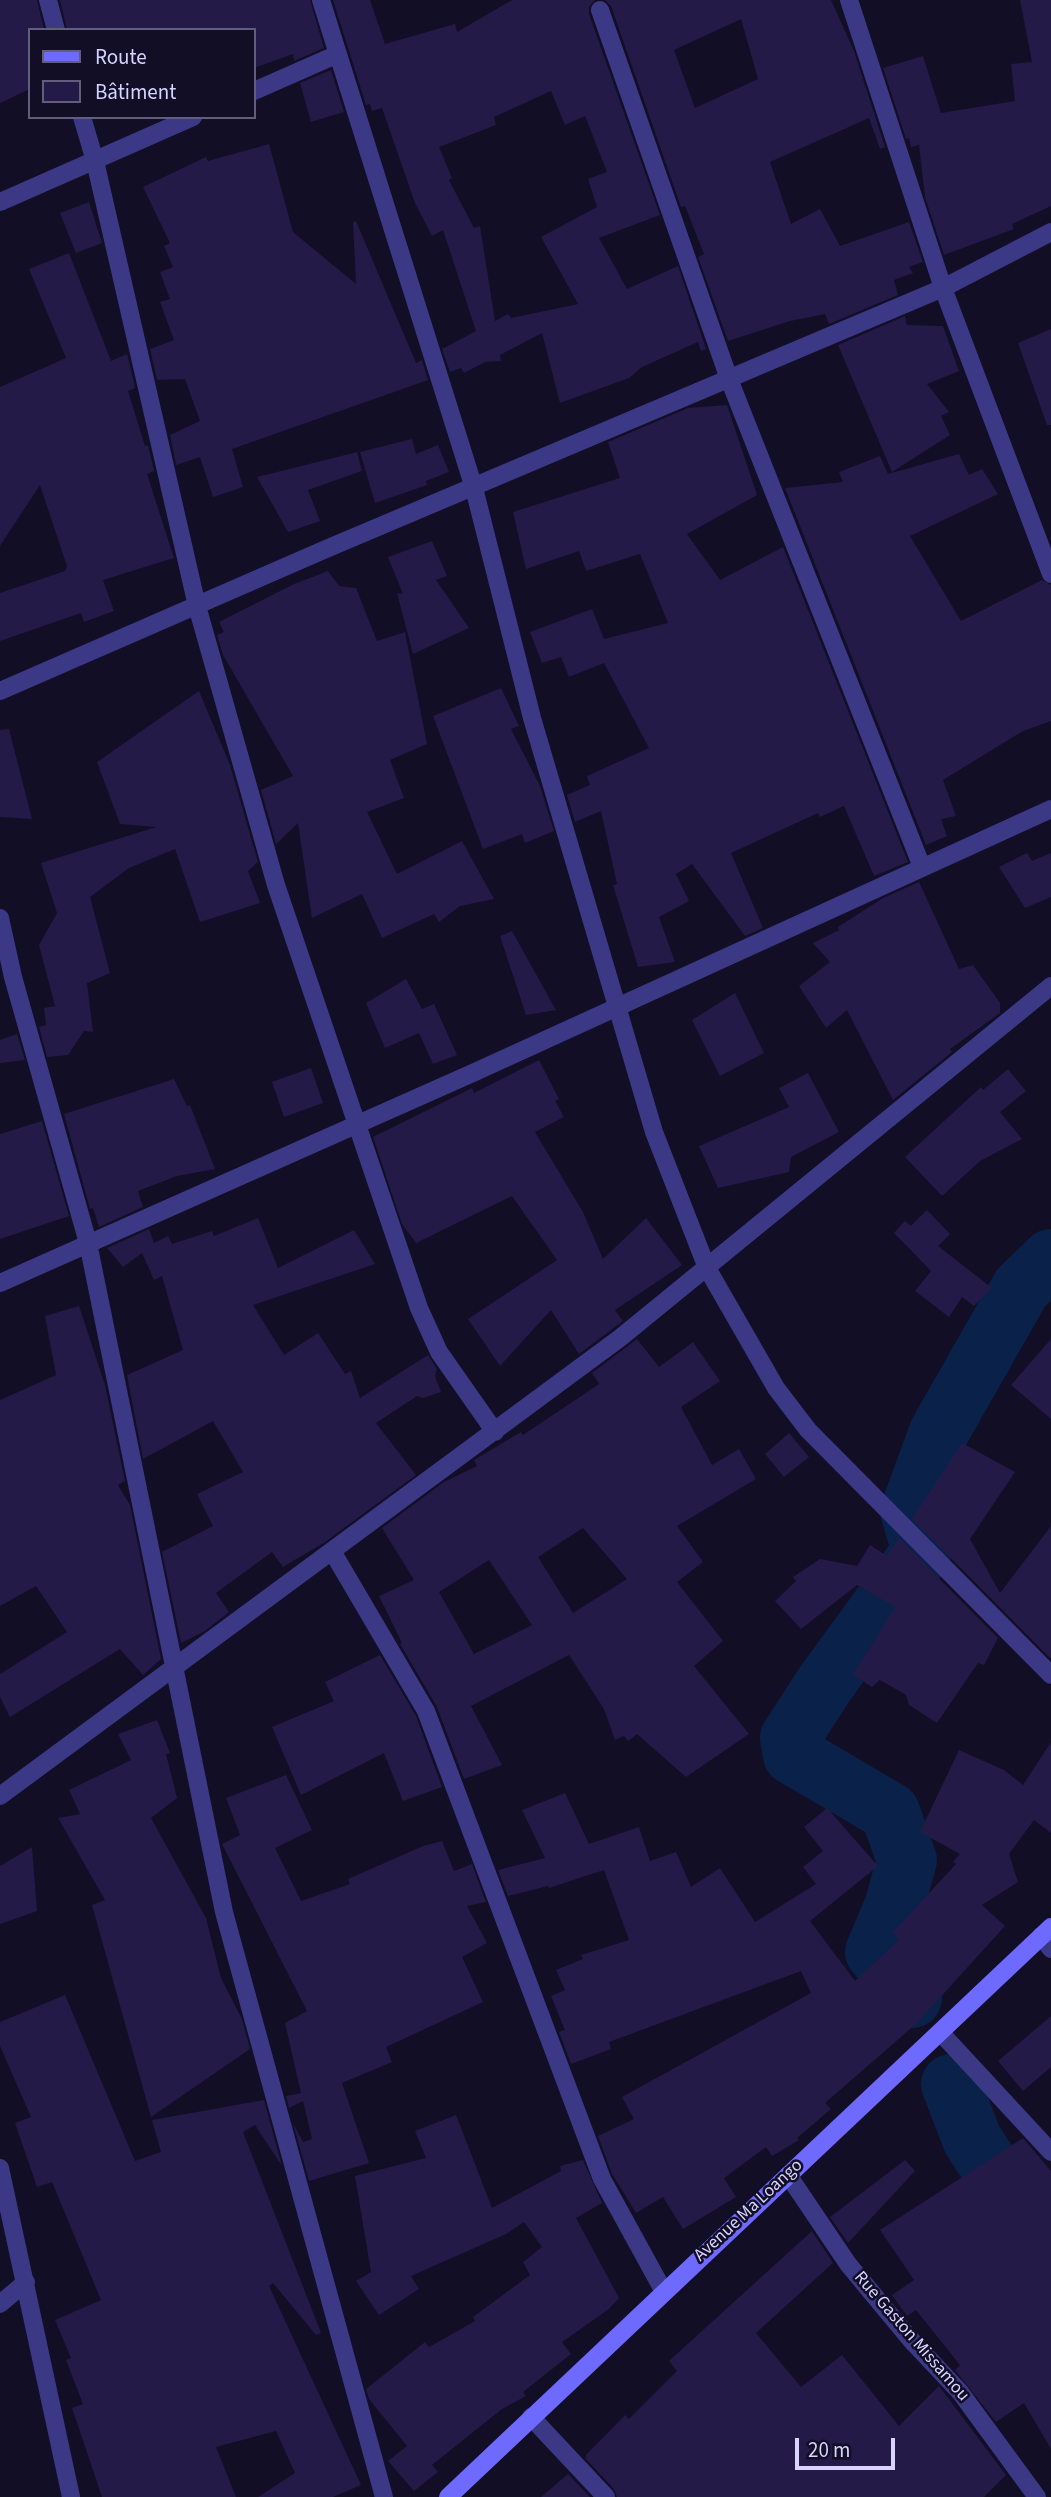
<!DOCTYPE html>
<meta charset="utf-8">
<style>
body{margin:0}
#map{position:relative;width:1051px;height:2497px;overflow:hidden;background:#120e26;font-family:"Source Sans 3",sans-serif}
canvas{display:block}
.legend{position:absolute;left:28px;top:28px;width:228px;height:91px;box-sizing:border-box;background:#120e26;border:2px solid #615d7d;margin:0;padding:9px 12px;list-style:none;font-size:21px;color:#d8d3ff}
.legend li{display:flex;align-items:center;gap:14px;height:35px}
.legend b{width:35px;border:2px solid #615d7d}
.scale{position:absolute;left:795px;top:2438px;width:100px;height:32px;box-sizing:border-box;border:4px solid #d8d3ff;border-top:0;padding-left:9px;font-size:21px;line-height:24px;white-space:nowrap;color:#d8d3ff;-webkit-text-stroke:5px #120e26;paint-order:stroke}
</style>
<div id="map">
<canvas width="1051" height="2497"></canvas>
<ul class="legend">
<li><b style="height:9px;background:#6e6aff"></b>Route</li>
<li><b style="height:19px;background:#231a47"></b>Bâtiment</li>
</ul>
<div class="scale">20 m</div>
</div>
<script>
const context = document.querySelector('canvas').getContext('2d');
context.lineJoin = 'round';
function stroke(path, color, width, dash) { context.strokeStyle = color; context.lineWidth = width; context.lineCap = dash ? 'butt' : 'round'; context.setLineDash(dash || []); context.stroke(path); }
function paint(path, color) { context.fillStyle = color; context.fill(path, 'evenodd'); }
function label(font, color, halo, rows, align = 'center') {
  context.font = font + ' "Source Sans 3",sans-serif'; context.lineWidth = 5; context.setLineDash([]); context.textBaseline = 'middle'; context.strokeStyle = halo; context.fillStyle = color; for (const [text, x, y, turn = 0] of rows) {
    context.save(); context.translate(x, y); context.rotate((+turn || 0) * Math.PI / 180); context.textAlign = isNaN(turn) ? turn : align; if (halo) context.strokeText(text, 0, 0); context.fillText(text, 0, 0); context.restore();
  }
}
stroke(new Path2D(`
 M912,1998L875,1952L894,1907L907,1860L890,1812L793,1755L790,1738L824,1685L922,1551L910,1511L939,1432L1021,1288L1051,1259
 M951,2084L972,2139L1051,2263`), '#0a2149', 60);
paint(new Path2D(`
 M0,0H37L44,30H30V89L0,103Z
 M60,0H310L324,48L294,61L293,54L254,68V30H67Z
 M333,0H370L385,44L455,24L457,32L512,0H595L589,7V14L660,215L599,238L627,289L678,266L706,349L701,351L698,342L642,367L629,378L560,403L542,333L500,355L501,361L485,362L464,373L461,368L450,372L442,349L476,331L443,230L432,236L415,203L382,108L372,111L370,104L366,105ZM551,91L565,125L585,116L607,172L588,179L597,207L541,237L578,304L511,318L508,314L495,321L480,226L474,228L449,180L452,178L439,147L496,125L494,117Z
 M605,0H831L854,51L885,147L880,149L869,118L770,162L791,224L820,209L840,246L909,222L923,262L909,267L913,273L894,280L898,295L829,324L825,314L790,321L728,341L698,257L704,254L685,206L681,207L611,6ZM741,19L758,79L695,108L674,50Z
 M1020,0H1051V206L1012,224L1014,229L944,255L925,197L919,145L911,147L909,138L906,139L883,68L923,56L941,113L1015,101L1011,64L1032,62Z
 M331,70L344,112L311,122L300,83Z
 M269,144L293,232L356,284L353,222L356,221L416,363L422,360L428,380L232,449L243,487L213,497L200,457L176,465L170,435L200,421L185,379L157,380L150,349L174,340L160,302L170,299L160,272L173,267L164,246L170,243L143,187L206,157L208,161Z
 M89,202L102,243L76,253L60,213Z
 M69,253L111,361L127,354L128,357L135,388L128,391L145,446L148,445L154,471L147,474L174,558L103,580L114,611L84,622L81,613L0,641V593L65,571L67,566L40,485L0,546V387L66,358L29,269Z
 M905,316L907,325L943,326L959,371L927,384L949,412L941,416L950,435L892,472L838,345Z
 M1051,329V425H1047L1018,343Z
 M727,405L757,495L687,534L720,580L783,547L908,862L874,876L844,806L820,817L818,813L731,853L763,928L745,936L692,864L676,874L689,901L659,917L675,962L638,967L613,885L617,884L601,811L575,822L567,795L590,785L587,776L649,748L604,663L569,677L561,657L542,663L530,632L592,609L604,639L668,623L640,554L586,571L579,551L526,569L513,512L620,478L608,442L688,408Z
 M412,439L416,454L438,445L449,472L426,481L427,485L375,503L360,452Z
 M357,452L362,471L308,490L320,521L288,532L257,477Z
 M959,454L969,475L982,469L998,494L910,536L961,621L1042,580L1051,585V721L1023,731L943,780L956,816L941,819L947,836L926,845L785,488L843,482L839,472L880,456L888,474Z
 M432,541L447,576L436,580L469,628L413,654L397,593L403,594L388,557Z
 M328,571L339,586L356,588L377,641L405,632L427,744L390,760L404,798L367,812L397,874L462,841L494,899L460,906L439,922L434,914L382,938L362,894L312,918L298,823L276,844L261,790L293,776L223,655L217,635L224,632L219,622L294,584Z
 M501,688L519,726L511,729L540,786L554,831L525,843L522,834L483,849L433,716Z
 M199,691L230,765L258,862L248,871L260,903L200,922L175,849L129,868L90,897L110,973L87,983L93,1032L84,1031L68,1055L47,1057L39,1027L46,1025L44,1008L55,1006L39,945L57,913L41,863L156,827L120,824L97,762Z
 M9,729L32,819L0,817V730Z
 M1027,853L1032,861L1051,853V897L1025,908L999,867Z
 M919,882L959,969L973,965L1000,1003V1013L950,1049L952,1052L893,1100L847,1010L826,1028L799,986L830,962L813,943L839,930L838,927L883,898Z
 M512,931L556,1010L526,1015L500,936Z
 M406,979L422,1009L434,1004L457,1055L433,1064L419,1033L385,1048L366,1003Z
 M735,993L764,1053L720,1076L692,1020Z
 M17,1034L25,1060L0,1063V1040Z
 M539,1060L559,1099L555,1101L564,1117L535,1132L583,1212L603,1259L646,1218L682,1265L615,1310L623,1321L579,1354L551,1310L500,1366L468,1319L557,1260L512,1196L416,1243L402,1224L373,1137L472,1088L474,1093Z
 M311,1068L323,1103L284,1117L272,1082Z
 M1008,1069L1026,1091L1000,1112L1022,1139L980,1161L942,1196L905,1157L981,1087L983,1090Z
 M808,1073L839,1132L791,1157L789,1172L718,1188L699,1146L789,1107L779,1088Z
 M174,1079L187,1106L190,1105L215,1169L177,1176L138,1191L143,1207L99,1227L93,1208L90,1209L64,1114Z
 M42,1121L69,1216L0,1239V1134Z
 M927,1210L950,1234L938,1246L992,1288L974,1306L962,1297L949,1317L915,1291L931,1271L894,1233L905,1221L911,1226Z
 M258,1218L278,1268L354,1230L375,1264L253,1305L284,1355L318,1333L345,1374L351,1371L360,1398L428,1355L437,1369L435,1376L441,1392L423,1398L417,1396L376,1423L416,1475L325,1542L283,1567L272,1552L216,1593L229,1612L205,1631L181,1643L162,1552L213,1526L197,1494L243,1472L213,1421L143,1459L127,1375L183,1350L162,1276L154,1280L142,1253L123,1267L107,1248L149,1229L154,1243L168,1236L172,1244L212,1231L214,1236Z
 M79,1306L105,1385L125,1481L118,1485L130,1505L161,1659L143,1675L120,1649L10,1717L0,1697V1674L67,1632L36,1586L0,1606V1400L56,1375L45,1316Z
 M637,1339L659,1367L693,1342L720,1381L681,1407L712,1465L739,1449L756,1479L677,1526L703,1562L677,1582L723,1641L694,1666L749,1734L686,1777L637,1734L628,1741L624,1736L615,1740L604,1709L569,1655L471,1706L502,1765L464,1779L437,1707L400,1644L402,1643L379,1596L414,1580L382,1528L444,1482L477,1466L474,1460L521,1432L523,1435L599,1384L592,1373ZM583,1528L627,1579L573,1613L538,1557ZM489,1560L532,1625L474,1654L439,1592Z
 M1051,1339V1419L1011,1385Z
 M789,1433L809,1457L784,1477L765,1454Z
 M962,1443L1015,1472L970,1539L1000,1593L1051,1526V1659L912,1519Z
 M899,1538L998,1638L984,1665L978,1663L937,1723L909,1705L906,1695L880,1680L872,1687L853,1675L895,1607L857,1585L801,1629L775,1601L796,1581L793,1577L820,1559L857,1566L870,1545L887,1556Z
 M380,1655L416,1716L442,1787L403,1801L384,1753L301,1795L272,1727L334,1701L325,1682Z
 M157,1720L170,1753L166,1754L177,1798L151,1818L206,1918L221,1978L242,2019L250,2049L151,2117L92,1905L105,1900L58,1818L80,1814L69,1790L131,1760L118,1734Z
 M1051,1742V1833L1034,1820L1009,1854L1018,1882L982,1905L1005,1926L916,2024L825,2103L831,2109L797,2138L799,2140L772,2156L766,2147L724,2178L736,2197L683,2229L663,2197L636,2213L612,2174L598,2136L634,2119L622,2097L811,1993L801,1971L609,2042L611,2049L571,2064L559,2032L565,2030L551,1996L565,1990L556,1970L583,1959L581,1955L629,1940L604,1870L549,1888L548,1886L508,1896L498,1870L545,1858L522,1810L565,1793L589,1844L639,1827L650,1861L676,1852L691,1887L720,1868L755,1922L816,1884L803,1867L823,1851L804,1827L827,1808L878,1866L810,1921L855,1981L899,1940L893,1932L956,1864L953,1862L960,1854L920,1832L959,1750L1004,1770L1023,1785Z
 M286,1775L312,1830L275,1848L301,1901L350,1884L348,1879L423,1846L442,1841L454,1871L472,1864L486,1902L467,1906L487,1943L462,1957L483,2002L386,2047L392,2062L342,2083L369,2163L309,2181L293,2123L303,2142L312,2139L303,2101L289,2108L286,2096L301,2093L285,2023L307,2011L222,1844L240,1835L226,1798Z
 M32,1847L37,1911L0,1924V1866Z
 M65,1995L135,2161L161,2152L152,2120L264,2100L282,2166L255,2125L243,2132L321,2333L316,2335L273,2283L269,2286L361,2485L333,2497H258L295,2473L276,2431L216,2447L236,2497H102L72,2408L83,2404L66,2360L71,2358L55,2320L101,2300L52,2182L37,2187L15,2123L31,2117L0,2046V2022Z
 M1051,2016V2067L1023,2091L998,2061Z
 M456,2115L492,2208L561,2171L560,2166L583,2160L602,2203L576,2218L619,2298L609,2309L562,2342L571,2354L523,2392L526,2396L502,2409L432,2465L438,2472L414,2491L388,2461L407,2446L369,2399L366,2389L425,2342L429,2347L475,2321L473,2317L530,2275L523,2262L542,2247L524,2222L506,2234L411,2276L419,2289L379,2315L356,2281L371,2272L355,2176L426,2158L415,2131Z
 M1023,2138L1051,2171V2449L1024,2403L996,2422L955,2370L960,2365L916,2310L907,2316L892,2295L914,2280L880,2230Z
 M905,2160L915,2171L848,2243L830,2217Z
 M812,2231L833,2263L756,2333L801,2387L842,2355L899,2426L939,2386L1006,2475L984,2497H617L614,2489L586,2459V2455L625,2415L629,2419L677,2371L669,2361Z
 M568,2474L590,2497H541Z`), '#231a47');
stroke(new Path2D(`
 M48,0L56,30
 M321,0L474,488L532,718L654,1132L707,1268L776,1388L808,1430L1051,1675
 M849,0L943,288L1051,574
 M600,10L729,379L922,867
 M254,91L338,54
 M82,117L95,161L197,606L276,885L419,1308L439,1352L495,1432
 M0,202L193,117
 M0,691L326,549L943,288L1051,232
 M0,918L13,977L88,1243L224,1912L384,2497
 M0,1283L475,1072L1051,809
 M332,1551L426,1711L602,2179L663,2290
 M0,1796L620,1338L1051,986
 M1041,1936L1051,1949
 M940,2032L1051,2152
 M0,2168L71,2497
 M788,2175L848,2264L911,2340L960,2392L1037,2497
 M0,2304L26,2282
 M531,2417L606,2497`), '#3b3886', 18);
stroke(new Path2D(`
 M448,2497L1051,1927`), '#6e6aff', 18);
label('18px', '#d8d3ff', '#120e26', [
 ["Avenue Ma Loango",749,2211,-43],
 ["Rue Gaston Missamou",911,2337,49]
]);
</script>
